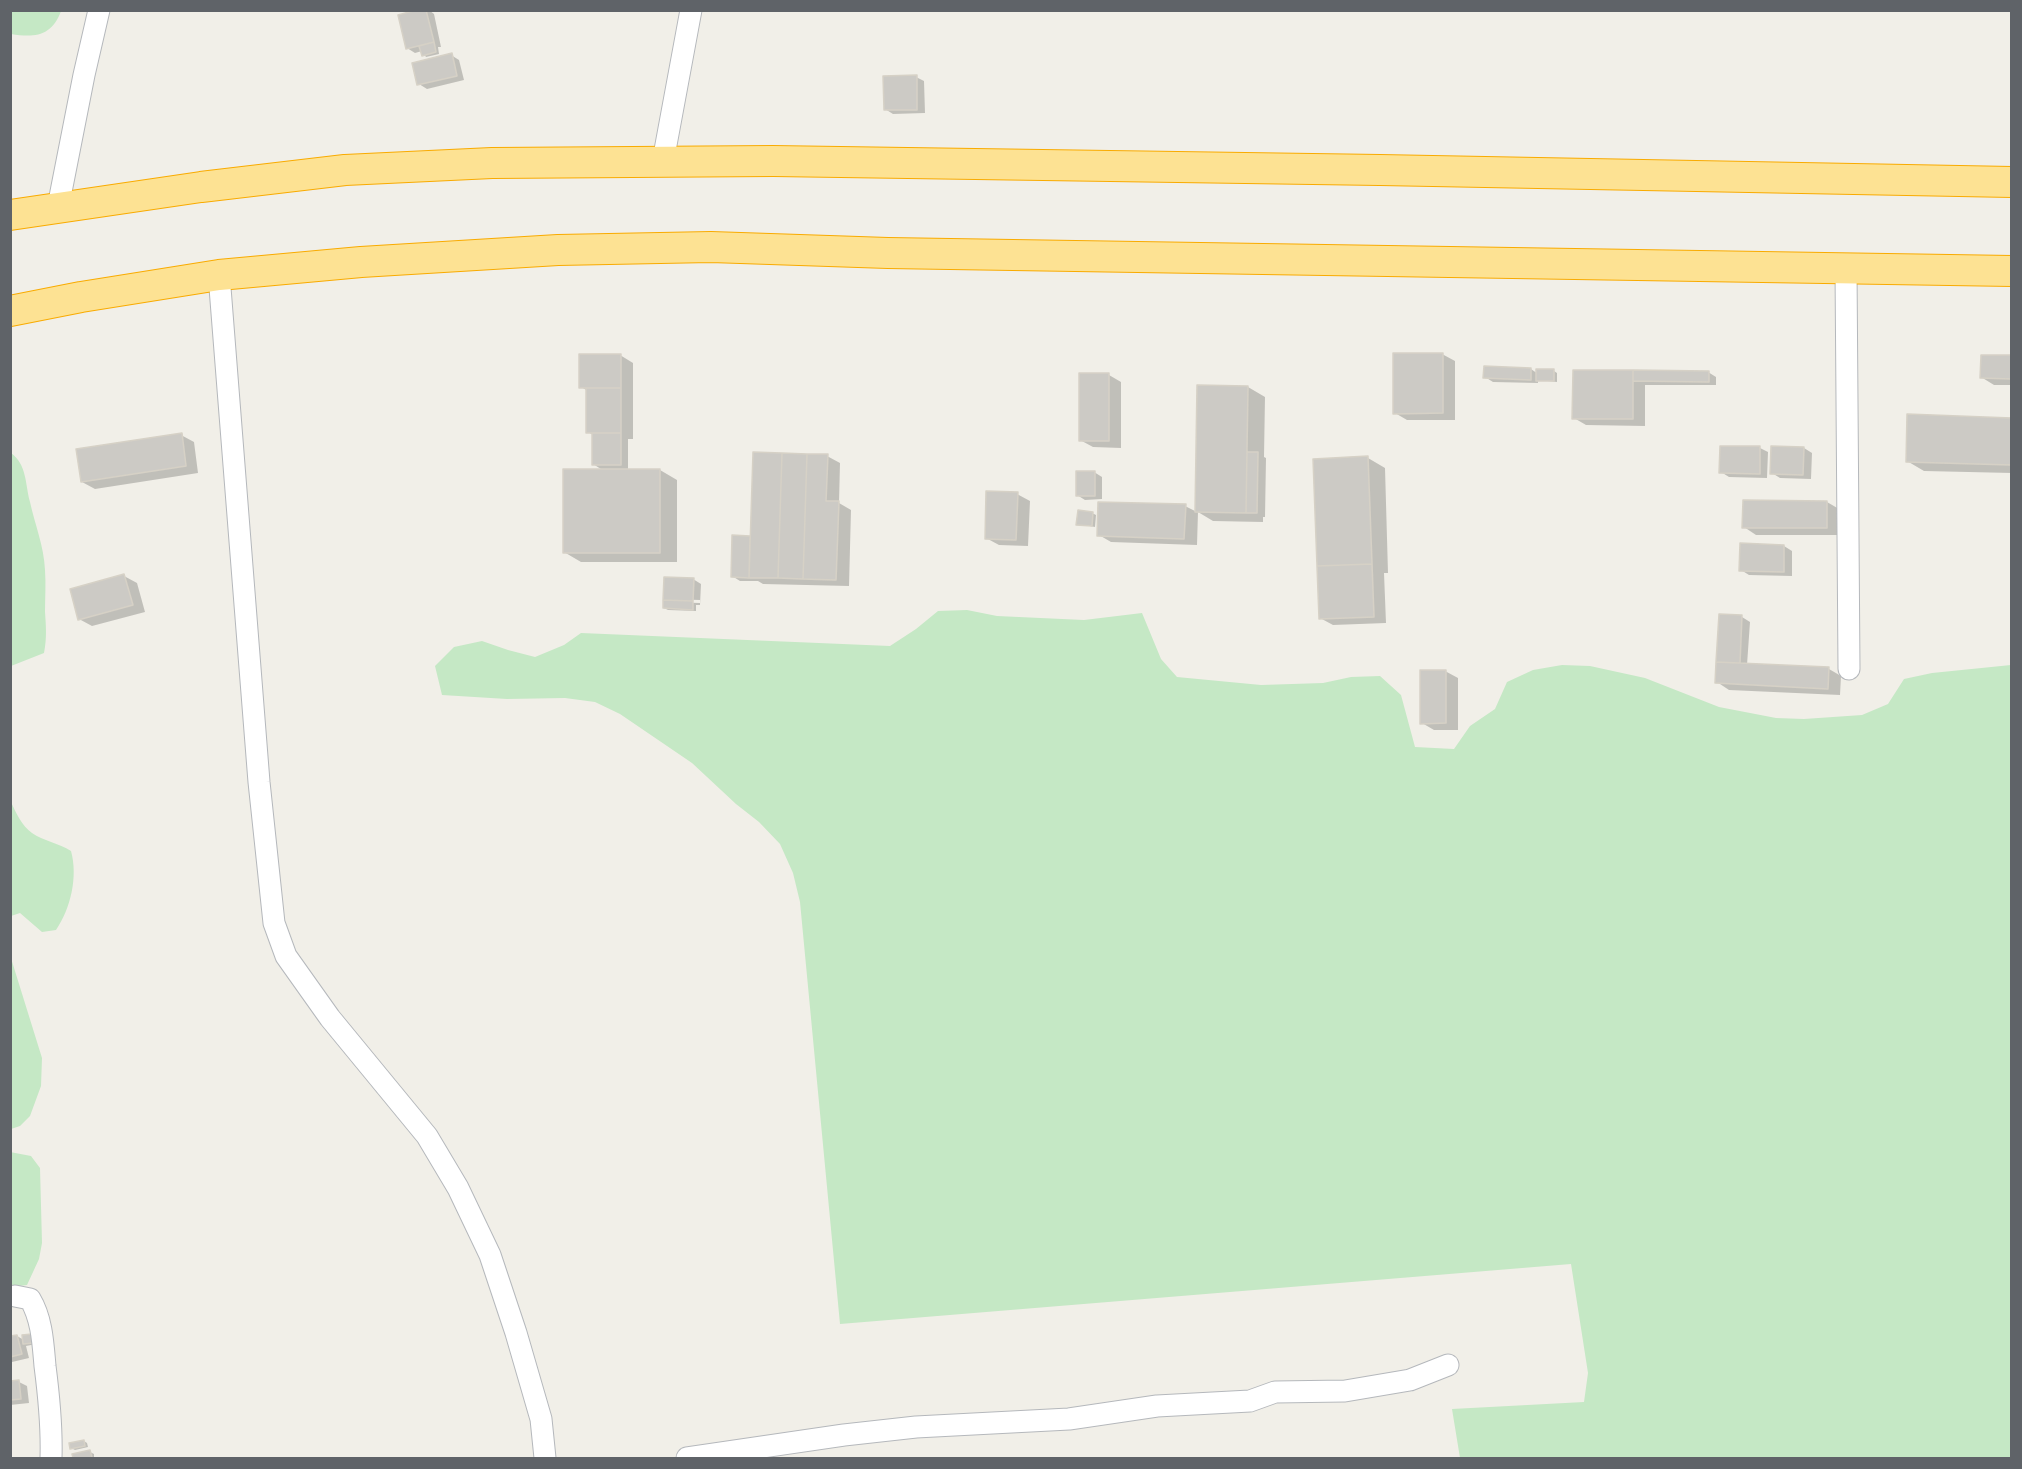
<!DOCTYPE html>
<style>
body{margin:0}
#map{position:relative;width:2022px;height:1469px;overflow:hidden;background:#f1efe8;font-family:Arial,sans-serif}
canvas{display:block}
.frame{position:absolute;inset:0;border:12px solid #5f6368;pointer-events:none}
</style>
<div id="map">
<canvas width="2022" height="1469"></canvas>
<div class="frame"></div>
</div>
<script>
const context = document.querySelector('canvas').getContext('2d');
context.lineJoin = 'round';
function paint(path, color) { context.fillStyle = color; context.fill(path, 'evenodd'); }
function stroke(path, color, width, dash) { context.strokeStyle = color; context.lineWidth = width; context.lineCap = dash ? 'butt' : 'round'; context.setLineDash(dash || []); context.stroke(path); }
paint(new Path2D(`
 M10,11L11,10L61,11C52,36 35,38 11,34Z
 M11,453C27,465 25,483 30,502C35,525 44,546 45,570C46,584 45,598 45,612C46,626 47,638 44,653L11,666Z
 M967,610L997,616L1084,620L1142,613L1161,659L1177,677L1261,685L1323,683L1351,677L1380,676L1401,695L1415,747L1454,749L1470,726L1495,709L1507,682L1533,670L1562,665L1590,666L1645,678L1719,707L1776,718L1804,719L1862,715L1888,704L1904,679L1932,673L2011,665V1458H1460L1452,1409L1584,1402L1588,1373L1571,1264L840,1324L800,902L793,873L780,844L759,822L736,804L692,763L620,714L595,702L565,698L507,699L442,695L435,666L454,647L482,641L508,650L535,657L564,645L581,633L890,646L916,629L938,611Z
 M11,802C16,813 22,826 32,833C43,841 59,843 71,851C78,876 71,908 56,930L42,932L20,913L11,916Z
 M10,955L42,1058L41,1086L30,1116L20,1126L11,1129Z
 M10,1152L31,1156L40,1168L42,1243L39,1259L27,1285L11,1287Z`), '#c5e8c5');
paint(new Path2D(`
 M408,10H429L434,14L441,47H438L439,54L426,57L422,51L415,53L407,48L412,13Z
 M451,55L459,60L464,80L427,89L419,84Z
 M916,77L924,81L925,113L893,114L885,109Z
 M1442,354L1455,361V420H1407L1395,413Z
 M620,355L633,363V439H628V471L660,470L677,480V562H581L564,552L604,471L593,464V435L588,432V391L581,387Z
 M2012,357V385H1994L1981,377Z
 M1531,369L1538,374L1554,371L1557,373V382L1538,380V383L1493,382L1485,377Z
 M1574,371L1708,372L1716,377V385H1645V426L1586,425L1574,418Z
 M1109,375L1121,382V448L1093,447L1080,440Z
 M1199,387H1248L1265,397L1264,457L1266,458L1265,517H1263V522L1213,521L1198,512L1197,545L1111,542L1099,535L1185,506L1197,512Z
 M2012,419V473L1924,471L1907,461Z
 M181,435L194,442L198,473L95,489L82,482Z
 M1760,448L1768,452L1767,478L1729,477L1721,472Z
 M1804,448L1812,453L1811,479L1780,478L1772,473Z
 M827,456L840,463L839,503L851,510L849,586L763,584L758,581H740L732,576L734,537H751Z
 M1368,458L1385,468L1388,573H1384L1386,623L1333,625L1320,618L1315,460Z
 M1094,472L1102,477V499L1085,500L1077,495Z
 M1017,494L1030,501L1028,546L999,545L986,538Z
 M1827,502L1839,509V535H1756L1744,527Z
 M1092,513L1096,515L1095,527L1078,524Z
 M1784,546L1792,551V576L1749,575L1741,570Z
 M124,576L137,583L145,612L92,626L79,619Z
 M666,578L693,579L701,584L700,605H696V611L668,610L664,608ZM665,599L700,600V603L665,602Z
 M1721,616L1742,617L1750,622L1747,665L1829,669L1841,676L1840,695L1729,690L1717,682Z
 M1445,671L1458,678V730H1434L1422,723Z
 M17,1336L24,1340L23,1336L36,1344L26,1346L29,1358L12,1362L10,1338Z
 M19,1382L27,1386L29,1403L10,1405V1383Z
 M84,1441L87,1443L88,1447L75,1450L71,1448Z
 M90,1452L94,1454V1458H74L73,1456Z`), '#0003');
const building = new Path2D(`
 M416,10H426L434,42L406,49L398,15Z
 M434,42L436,52L422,56L419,46Z
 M452,53L457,76L417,85L412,63Z
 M917,75V110H884L883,76Z
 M1393,353H1443V413L1393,414Z
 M579,354H621V388H579Z
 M1981,355H2012V379L1980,378Z
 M1484,366L1531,368V380L1483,378Z
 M1536,369H1554V381H1536Z
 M1573,370H1633V419H1572Z
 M1633,370L1709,371V382L1633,381Z
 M1079,373H1109V441H1079Z
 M1197,385L1248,386L1246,513L1195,512Z
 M586,388H621V433H586Z
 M1907,414L2012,418V465L1906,462Z
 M182,433L186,466L81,482L76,449Z
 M592,433H621V465H592Z
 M1720,446H1760V474L1719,473Z
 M1771,446L1804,447L1803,475L1770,474Z
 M753,452L782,453L778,578H749Z
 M1247,452H1258L1257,513H1246Z
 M782,453L807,454L803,579L778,578Z
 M807,454H828L826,501H839L836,580L803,579Z
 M1368,456L1372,564L1317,566L1313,459Z
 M563,469H660V553H563Z
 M1076,471H1095V496H1076Z
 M986,491L1018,492L1016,540L985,539Z
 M1743,500L1827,501V528H1742Z
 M1098,502L1186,504L1184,539L1097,536Z
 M1078,510L1093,512L1092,526L1076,525Z
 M732,535L750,536L749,578L731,577Z
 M1740,543L1784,545V572L1739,571Z
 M1372,564L1374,617L1319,619L1317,566Z
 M124,574L133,605L78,620L70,589Z
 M664,577L694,578L693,601L663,600Z
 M663,600L693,601V610L663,608Z
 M1719,614L1742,615L1740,663L1716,662Z
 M1716,662L1829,667L1828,689L1715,683Z
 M1420,670H1446V723L1420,724Z
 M32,1334L33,1343L23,1344L22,1335Z
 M17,1335L22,1354L10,1357V1336Z
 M19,1380L21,1399L10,1400V1381Z
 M84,1440L85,1446L70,1449L69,1443Z
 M90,1450L92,1458H73L72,1454Z`);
paint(building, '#cccac5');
stroke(building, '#d6d1c6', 1.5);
const minor = new Path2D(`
 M663,161L691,10
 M58,207L84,75L99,10
 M1846,268L1849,669
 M219,275L259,782L274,923L286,956L330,1018L427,1136L458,1188L490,1255L516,1333L541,1419L545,1458
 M15,1296L30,1299C42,1319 43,1343 45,1366C49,1397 52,1427 51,1458
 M687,1458L844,1435L916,1427L1069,1419L1157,1406L1250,1401L1275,1392L1345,1391L1410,1380L1448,1365`);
const highway = new Path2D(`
 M10,215L201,187L345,170L492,163L773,161L1380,170L2012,182
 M10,311L81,297L219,275L361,262L558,250L711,247L888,253L2012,271`);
stroke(minor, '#b5b8bc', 23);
stroke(highway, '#f9ab00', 32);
stroke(minor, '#fff', 21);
stroke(highway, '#fde293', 30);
</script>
